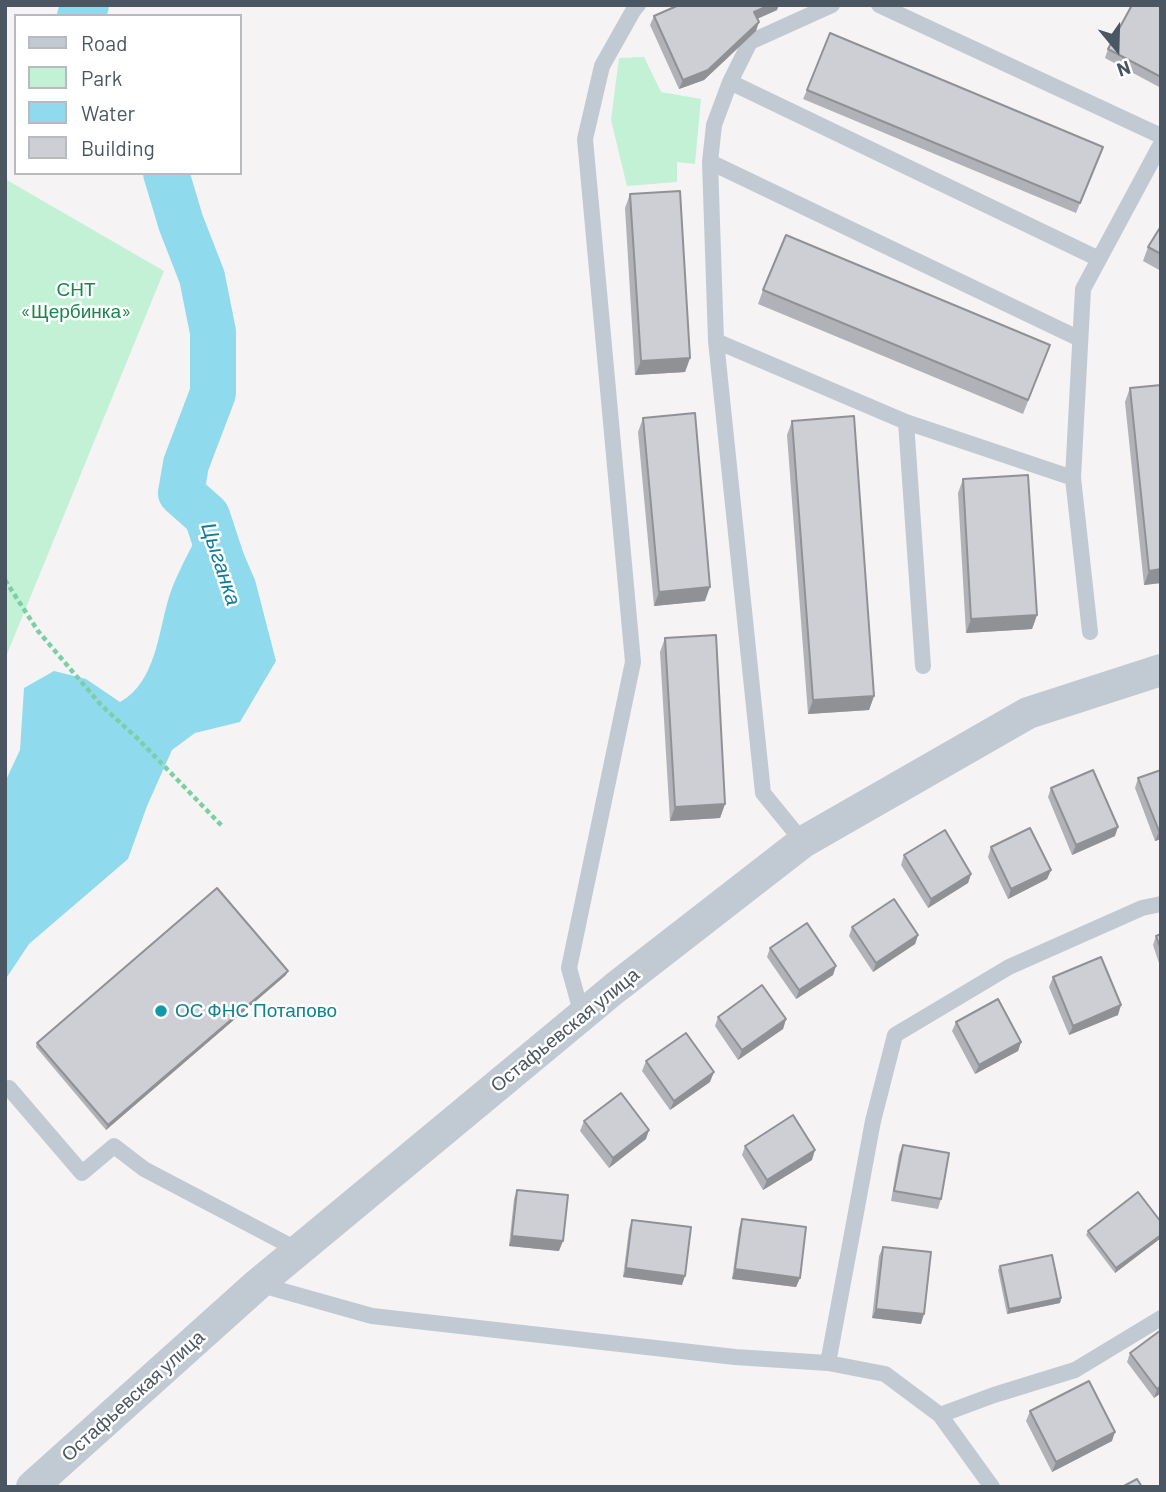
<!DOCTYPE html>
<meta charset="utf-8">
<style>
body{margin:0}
#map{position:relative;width:1166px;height:1492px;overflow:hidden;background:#f5f3f3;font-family:Barlow,sans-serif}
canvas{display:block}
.frame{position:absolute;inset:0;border:7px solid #4a5661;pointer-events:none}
.legend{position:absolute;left:14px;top:14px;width:228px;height:161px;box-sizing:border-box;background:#fff;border:2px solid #b7bbc0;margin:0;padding:9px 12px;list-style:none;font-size:21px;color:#4a5661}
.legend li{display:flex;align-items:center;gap:14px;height:35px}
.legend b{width:35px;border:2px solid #b7bbc0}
.north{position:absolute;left:1082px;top:14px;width:70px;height:70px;-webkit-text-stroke:5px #fff;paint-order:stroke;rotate:161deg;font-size:19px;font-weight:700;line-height:28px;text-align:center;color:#4a5661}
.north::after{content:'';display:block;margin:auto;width:24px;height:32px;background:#4a5661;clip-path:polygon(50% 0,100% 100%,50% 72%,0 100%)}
</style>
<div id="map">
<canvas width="1166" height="1492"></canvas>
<div class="frame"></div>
<ul class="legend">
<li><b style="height:9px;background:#c1cad2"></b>Road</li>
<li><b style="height:19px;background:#c3f1d5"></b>Park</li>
<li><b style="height:19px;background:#90daee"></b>Water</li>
<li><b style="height:19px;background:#cdcfd5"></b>Building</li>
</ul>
<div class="north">N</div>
</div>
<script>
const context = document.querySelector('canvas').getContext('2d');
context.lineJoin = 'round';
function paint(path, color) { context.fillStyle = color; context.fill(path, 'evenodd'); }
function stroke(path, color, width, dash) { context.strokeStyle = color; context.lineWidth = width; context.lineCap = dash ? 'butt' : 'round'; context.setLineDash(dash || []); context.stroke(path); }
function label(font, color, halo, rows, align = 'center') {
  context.font = font + ' Barlow,sans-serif'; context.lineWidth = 5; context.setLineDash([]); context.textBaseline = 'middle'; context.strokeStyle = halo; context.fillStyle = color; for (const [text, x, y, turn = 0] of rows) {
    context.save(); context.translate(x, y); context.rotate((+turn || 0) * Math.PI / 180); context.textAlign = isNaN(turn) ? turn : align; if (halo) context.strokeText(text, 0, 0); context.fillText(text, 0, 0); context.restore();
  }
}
paint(new Path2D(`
 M644,57L661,92L701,99L695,164L677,162V182L627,186L611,120L619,58Z
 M5,179L164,271L5,659Z`), '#c3f1d5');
paint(new Path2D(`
 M214,535L239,543L255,580L276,661L240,722L195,733L172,750L147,806L128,859L29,944L5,980V782L20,750L24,688L54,671L86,679L120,702C156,682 158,633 169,597C175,578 185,560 194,542Z`), '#90daee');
stroke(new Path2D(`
 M80,16L86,5
 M166,173L181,223L202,277L213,332V393L186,464L181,493L207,516L233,595`), '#90daee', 46);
stroke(new Path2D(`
 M5,580L38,631L101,705L138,739L223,827`), '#7ad0a6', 4.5, [5, 3.5]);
stroke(new Path2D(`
 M879,5L1161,136
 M730,82L1099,259
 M710,162L1080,339
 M716,341L906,422L1073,478L1083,289L1161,144
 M906,422L923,666
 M1073,478L1090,632
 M803,842L763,793L716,341L710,162L714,125L730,82L750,42L832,5
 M582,1015L569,968L633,662L585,139L602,66L633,11L638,5
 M9,1088L82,1173L114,1146L144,1169L298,1250
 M258,1284L372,1316L735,1357L828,1363L885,1374L940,1415L992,1487
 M828,1363L873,1121L895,1035L1009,967L1142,908L1161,904
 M940,1415L994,1395L1075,1370L1161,1318`), '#c1cad2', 16);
stroke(new Path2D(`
 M32,1487L258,1284L615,988L803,842L1028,713L1161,670`), '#c1cad2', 32);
paint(new Path2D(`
 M1161,5V88L1105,58L1108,49Z
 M777,10L757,19L756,31L704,80L679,89L650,25L654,16Z
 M807,90L1103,147L1076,213L803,99Z
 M630,194L690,358L685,372L635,375L625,208Z
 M1161,226V271L1143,261L1148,247Z
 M763,290L1045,358L1023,414L758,304Z
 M1130,388L1161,583L1144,585L1125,402Z
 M643,418L705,601L654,606L638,432Z
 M792,421L874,696L869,710L808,714L787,435Z
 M963,479L1037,615L1032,629L966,633L958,493Z
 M665,638L725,804L720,818L670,821L660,652Z
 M1161,770V839L1155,841L1135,788L1138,778Z
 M1051,788L1115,836L1072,855L1048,797Z
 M991,847L1051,870L1047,879L1008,899L988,857Z
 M904,855L971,874L968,883L928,908L901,865Z
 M852,927L918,935L915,944L873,972L849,936Z
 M1161,934V969L1153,945L1156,936Z
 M770,948L833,975L796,999L767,957Z
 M286,975L106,1130L36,1047L37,1043Z
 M1053,977L1118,1015L1069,1035L1049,987Z
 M718,1017L786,1019L783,1029L738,1060L715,1026Z
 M956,1022L1021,1042L1018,1051L975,1074L952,1031Z
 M646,1061L710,1082L670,1110L642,1071Z
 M584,1121L646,1139L609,1168L580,1131Z
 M903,1145L941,1199L938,1209L891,1201L899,1154Z
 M745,1146L812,1160L763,1190L742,1155Z
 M517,1190L559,1251L509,1246L514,1199Z
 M742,1219L800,1278L796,1287L732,1279L739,1228Z
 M632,1220L682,1285L623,1277L629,1229Z
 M1161,1222V1238L1115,1273L1086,1235L1088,1231Z
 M883,1247L921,1324L872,1318L879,1256Z
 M1000,1266L1061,1298L1060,1303L1007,1314L998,1270Z
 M1130,1353L1161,1393L1154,1398L1127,1362Z
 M1030,1411L1112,1441L1052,1472L1026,1421Z`), '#b0b2b7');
paint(new Path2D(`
 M770,5H779L777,10L750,22L754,12Z
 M759,22L756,31L704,80L679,89L683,80Z
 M690,358L685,372L635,375L641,361Z
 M1161,569V583L1144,585L1149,571Z
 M710,587L705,601L654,606L659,592Z
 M1037,615L1032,629L966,633L971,619Z
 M874,696L869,710L808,714L813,700Z
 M725,804L720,818L670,821L675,807Z
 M1118,827L1115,836L1072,855L1076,845Z
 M1161,830V839L1155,841L1159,831Z
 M1051,870L1047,879L1008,899L1011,889Z
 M971,874L968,883L928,908L931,899Z
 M918,935L915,944L873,972L876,963Z
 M836,966L833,975L796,999L799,990Z
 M288,971L286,975L106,1130L108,1125Z
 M1121,1005L1118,1015L1069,1035L1073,1026Z
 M786,1019L783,1029L738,1060L742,1050Z
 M1021,1042L1018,1051L975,1074L979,1065Z
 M714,1072L710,1082L670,1110L674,1101Z
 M649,1130L646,1139L609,1168L613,1158Z
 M815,1150L812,1160L763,1190L767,1180Z
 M1161,1235V1238L1115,1273L1116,1268Z
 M512,1236L563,1241L559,1251L509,1246Z
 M626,1268L685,1276L682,1285L623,1277Z
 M735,1269L800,1278L796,1287L732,1279Z
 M1061,1298L1060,1303L1007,1314L1009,1309Z
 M876,1309L924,1314L921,1324L872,1318Z
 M1161,1386V1393L1154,1398L1157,1389Z
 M1115,1432L1112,1441L1052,1472L1056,1462Z`), '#909195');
const building = new Path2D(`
 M679,5H770L754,12L759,22L708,70L683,80L654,16Z
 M1132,5H1161V77L1108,49Z
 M830,33L1103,147L1080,203L807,90Z
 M680,191L690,358L641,361L630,194Z
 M1161,226V254L1148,247Z
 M786,235L1050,345L1028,400L763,290Z
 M1161,385V569L1149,571L1130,388Z
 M695,413L710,587L659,592L643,418Z
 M854,416L874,696L813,700L792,421Z
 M1028,475L1037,615L971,619L963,479Z
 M716,635L725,804L675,807L665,638Z
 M1093,770L1118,827L1076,845L1051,788Z
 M1161,770V830L1159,831L1138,778Z
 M1030,828L1051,870L1011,889L991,847Z
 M945,830L971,874L931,899L904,855Z
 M217,888L288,971L108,1125L37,1043Z
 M894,899L918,935L876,963L852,927Z
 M807,923L836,966L799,990L770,948Z
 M1161,934V950L1156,936Z
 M1101,957L1121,1005L1073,1026L1053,977Z
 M762,985L786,1019L742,1050L718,1017Z
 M998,999L1021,1042L979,1065L956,1022Z
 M686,1033L714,1072L674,1101L646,1061Z
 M621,1093L649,1130L613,1158L584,1121Z
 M793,1115L815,1150L767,1180L745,1146Z
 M903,1145L949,1153L941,1199L894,1191Z
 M517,1190L568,1195L563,1241L512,1236Z
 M1138,1192L1161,1222V1235L1116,1268L1088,1231Z
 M742,1219L806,1227L800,1278L735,1269Z
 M632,1220L691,1227L685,1276L626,1268Z
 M883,1247L931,1252L924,1314L876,1309Z
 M1052,1255L1061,1298L1009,1309L1000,1266Z
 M1161,1330V1386L1157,1389L1130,1353Z
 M1089,1381L1115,1432L1056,1462L1030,1411Z
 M1137,1479L1142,1487H1122Z`);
paint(building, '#cdcfd5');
stroke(building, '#909195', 2);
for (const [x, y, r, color] of [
 [161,1011,7,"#0f9aa8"]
]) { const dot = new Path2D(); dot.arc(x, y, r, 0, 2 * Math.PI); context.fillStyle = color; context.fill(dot); stroke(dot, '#fff', 2.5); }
label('19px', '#17864f', '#fff', [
 ["СНТ",76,290],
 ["«Щербинка»",76,312]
]);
label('19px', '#0d838f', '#fff', [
 ["ОС ФНС Потапово",175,1011]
], 'left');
label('19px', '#4a5661', '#fff', [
 ["Остафьевская улица",565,1030,-39],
 ["Остафьевская улица",133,1396,-42]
]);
label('italic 21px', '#0c7c9b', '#fff', [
 ["Цыганка",221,564,72]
]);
</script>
